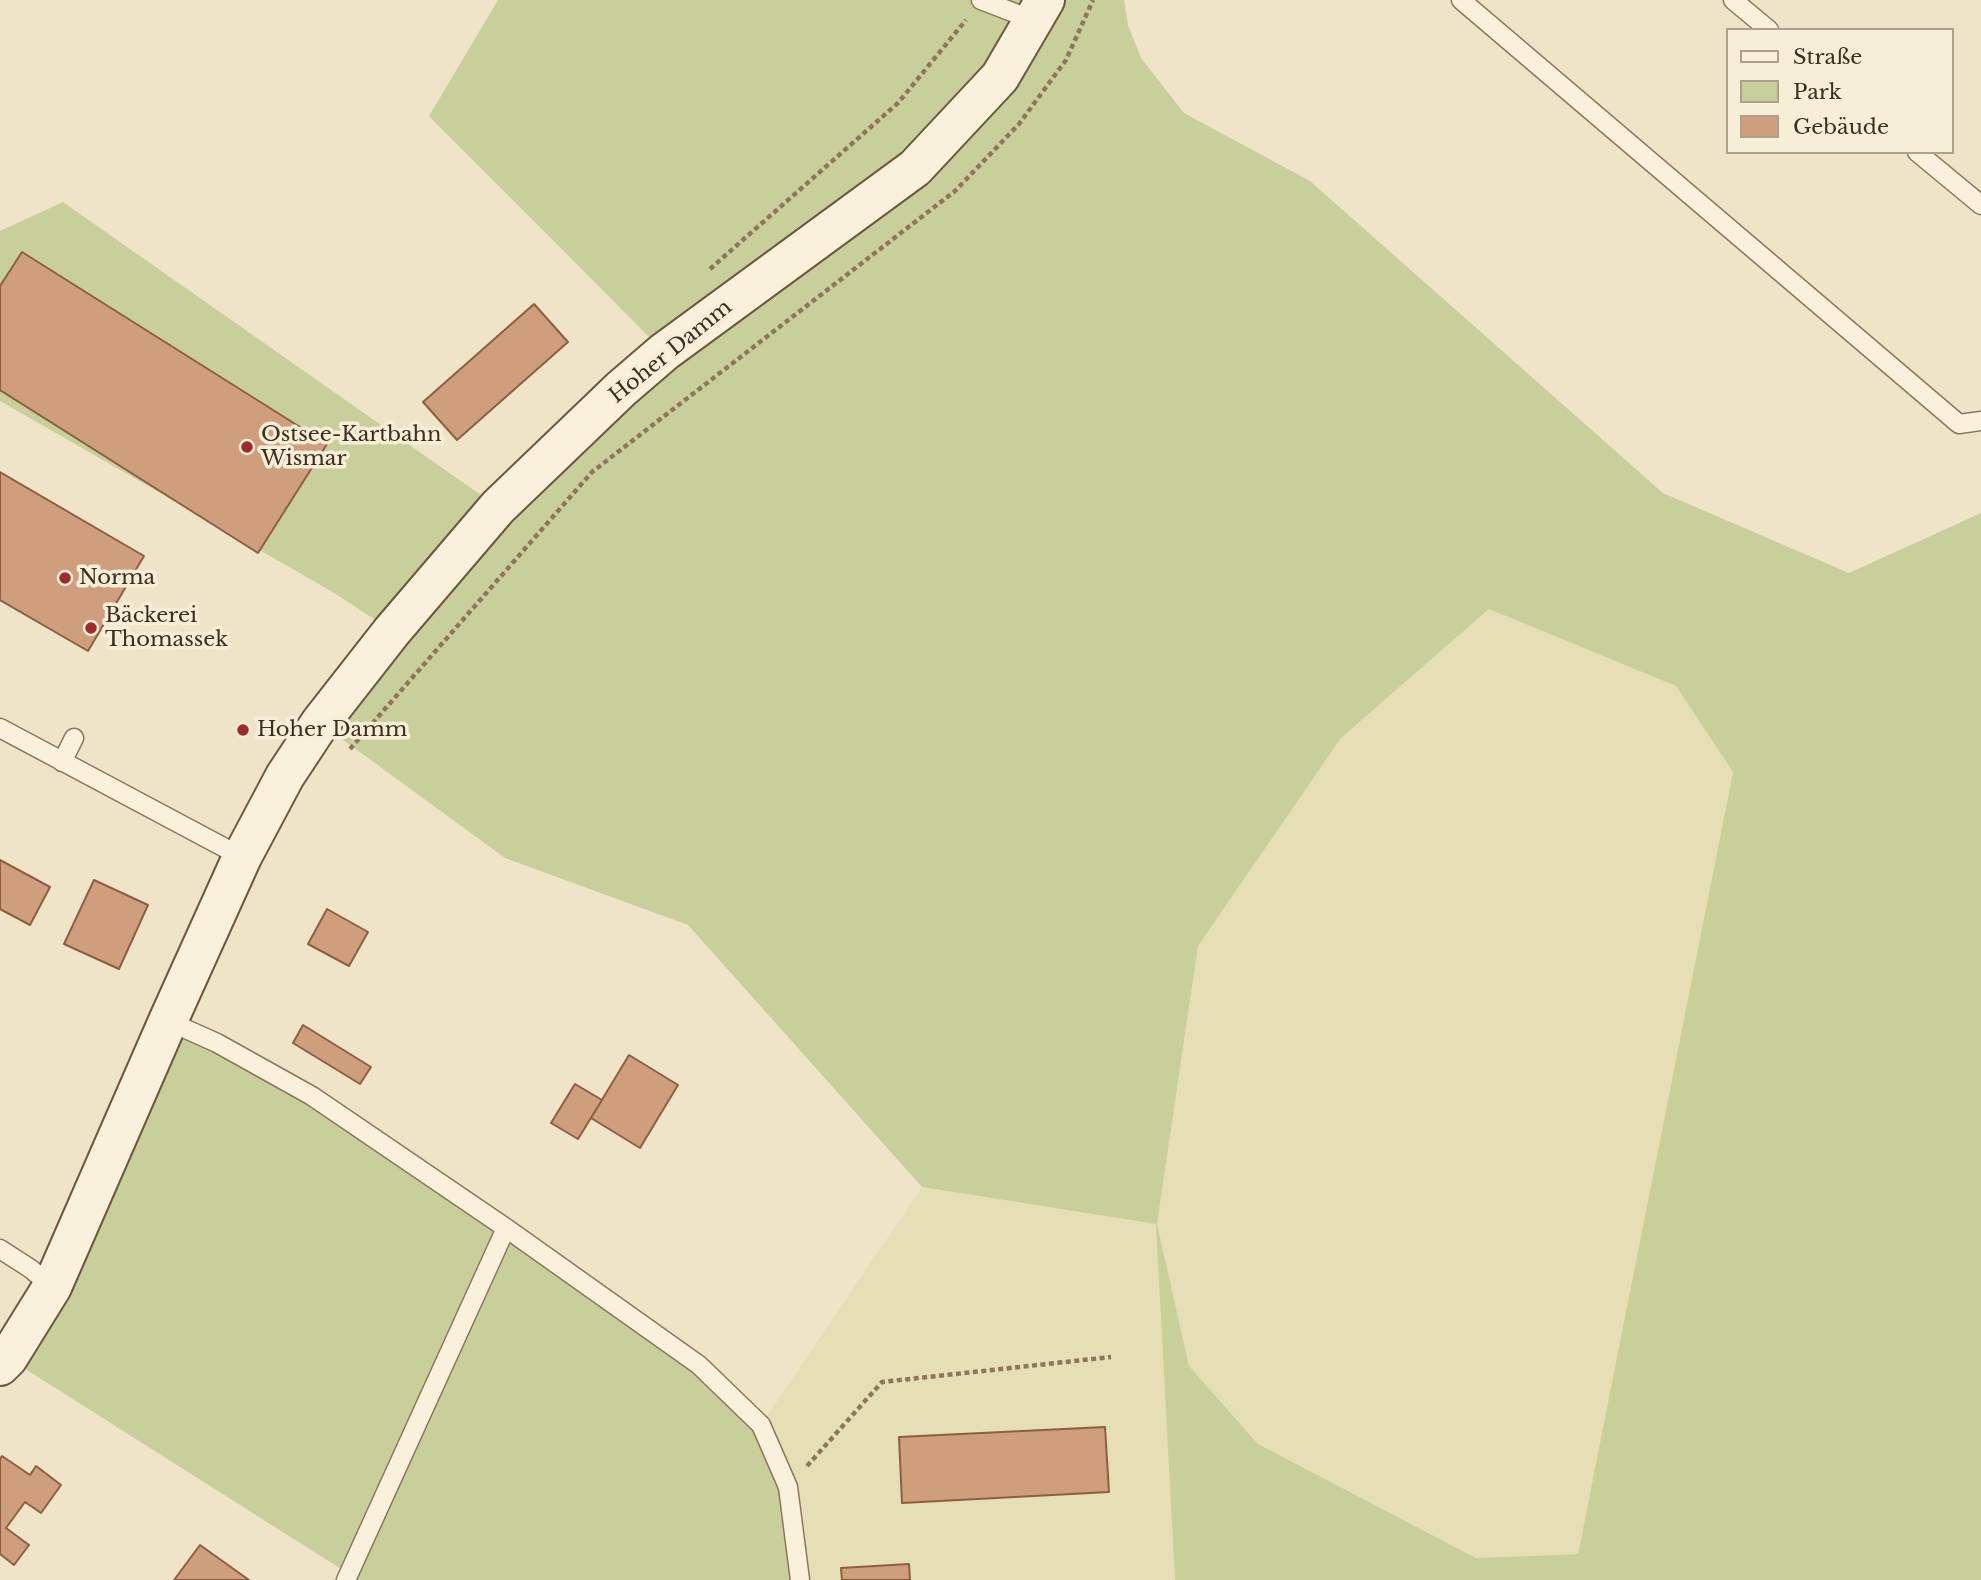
<!DOCTYPE html>
<meta charset="utf-8">
<style>
body{margin:0}
#map{position:relative;width:1981px;height:1580px;overflow:hidden;background:#f0e4c8;font-family:"Libre Baskerville",serif}
canvas{display:block}
.legend{position:absolute;left:1726px;top:28px;width:228px;height:126px;box-sizing:border-box;background:#f7eed8;border:2px solid #ada18e;margin:0;padding:9px 12px;list-style:none;font-size:21px;color:#3d2e20}
.legend li{display:flex;align-items:center;gap:14px;height:35px}
.legend b{width:35px;border:2px solid #ada18e}
</style>
<div id="map">
<canvas width="1981" height="1580"></canvas>
<ul class="legend">
<li><b style="height:9px;background:#faf1dc"></b>Straße</li>
<li><b style="height:19px;background:#c9cf9b"></b>Park</li>
<li><b style="height:19px;background:#cf9f7d"></b>Gebäude</li>
</ul>
</div>
<script>
const context = document.querySelector('canvas').getContext('2d');
context.lineJoin = 'round';
function paint(path, color) { context.fillStyle = color; context.fill(path, 'evenodd'); }
function stroke(path, color, width, dash) { context.strokeStyle = color; context.lineWidth = width; context.lineCap = dash ? 'butt' : 'round'; context.setLineDash(dash || []); context.stroke(path); }
function label(font, color, halo, rows, align = 'center') {
  context.font = font + ' "Libre Baskerville",serif'; context.lineWidth = 7; context.setLineDash([]); context.textBaseline = 'middle'; context.strokeStyle = halo; context.fillStyle = color; for (const [text, x, y, turn = 0] of rows) {
    context.save(); context.translate(x, y); context.rotate((+turn || 0) * Math.PI / 180); context.textAlign = isNaN(turn) ? turn : align; if (halo) context.strokeText(text, 0, 0); context.fillText(text, 0, 0); context.restore();
  }
}
paint(new Path2D(`
 M1489,609L1676,686L1733,772L1578,1554L1476,1558L1258,1444L1189,1366L1158,1230L1175,1580H800L761,1425L922,1187L1157,1224L1198,946L1341,738Z`), '#e6deb5');
paint(new Path2D(`
 M498,0H1124L1128,25L1141,58L1184,113L1310,181L1663,493L1849,573L1981,513V1580H1175L1156,1224L922,1187L688,925L505,858L320,723L392,631L336,594L0,401V231L63,202L498,507L664,352L429,116ZM1489,609L1676,686L1733,772L1578,1554L1476,1558L1258,1444L1189,1366L1157,1224L1198,946L1341,738Z
 M168,1021L217,1043L699,1365L761,1425L788,1487L800,1580H346L349,1574L8,1358Z`), '#c9cf9b');
const building = new Path2D(`
 M22,252L327,444L258,553L0,390V286Z
 M534,304L568,342L457,440L423,402Z
 M0,472L144,556L88,651L0,600Z
 M0,860L50,887L30,925L0,909Z
 M94,880L148,905L119,969L64,944Z
 M327,909L368,932L349,966L308,944Z
 M303,1025L371,1067L360,1084L293,1043Z
 M629,1055L678,1085L640,1148L591,1118Z
 M575,1084L602,1100L578,1139L551,1123Z
 M1105,1427L1109,1492L902,1503L899,1437Z
 M2,1456L30,1475L36,1466L61,1485L41,1513L25,1502L6,1528L29,1545L14,1565L0,1554V1459Z
 M200,1545L249,1580H174Z
 M909,1564L910,1580H842L841,1568Z`);
paint(building, '#cf9f7d');
stroke(building, '#8d5f41', 2);
const lane = new Path2D(`
 M981,0L1033,20
 M1461,0L1959,424L1981,421
 M1733,0L1769,30
 M1917,152L1981,205
 M0,728L242,857
 M62,762L74,738
 M168,1021L217,1043L312,1096L506,1228L699,1365L761,1425L788,1487L800,1580
 M0,1249L31,1269L52,1287
 M346,1580L506,1228`);
const secondary = new Path2D(`
 M0,1366L8,1358L52,1287L168,1021L242,857L285,776L320,723L392,631L498,507L621,389L664,352L915,168L1000,77L1045,0`);
stroke(lane, '#8d765c', 21);
stroke(secondary, '#6f573f', 42);
stroke(new Path2D(`
 M710,269L898,103L966,20
 M350,749L592,472L955,191L1019,124L1066,60L1093,0
 M807,1466L882,1382L1111,1357`), '#8d765c', 4.5, [5, 3.5]);
stroke(lane, '#faf1dc', 18);
stroke(secondary, '#faf1dc', 38);
for (const [x, y, r, color] of [
 [247,447,7,"#9e2a2b"],
 [65,578,7,"#9e2a2b"],
 [91,628,7,"#9e2a2b"],
 [243,730,7,"#9e2a2b"]
]) { const dot = new Path2D(); dot.arc(x, y, r, 0, 2 * Math.PI); context.fillStyle = color; context.fill(dot); stroke(dot, '#f7eed8', 2.5); }
label('21px', '#3d2e20', '#f7eed8', [
 ["Hoher Damm",671,352,-39]
]);
label('21px', '#3d2e20', '#f7eed8', [
 ["Ostsee-Kartbahn",261,435],
 ["Wismar",261,459],
 ["Norma",79,578],
 ["Bäckerei",105,616],
 ["Thomassek",105,640],
 ["Hoher Damm",257,730]
], 'left');
</script>
